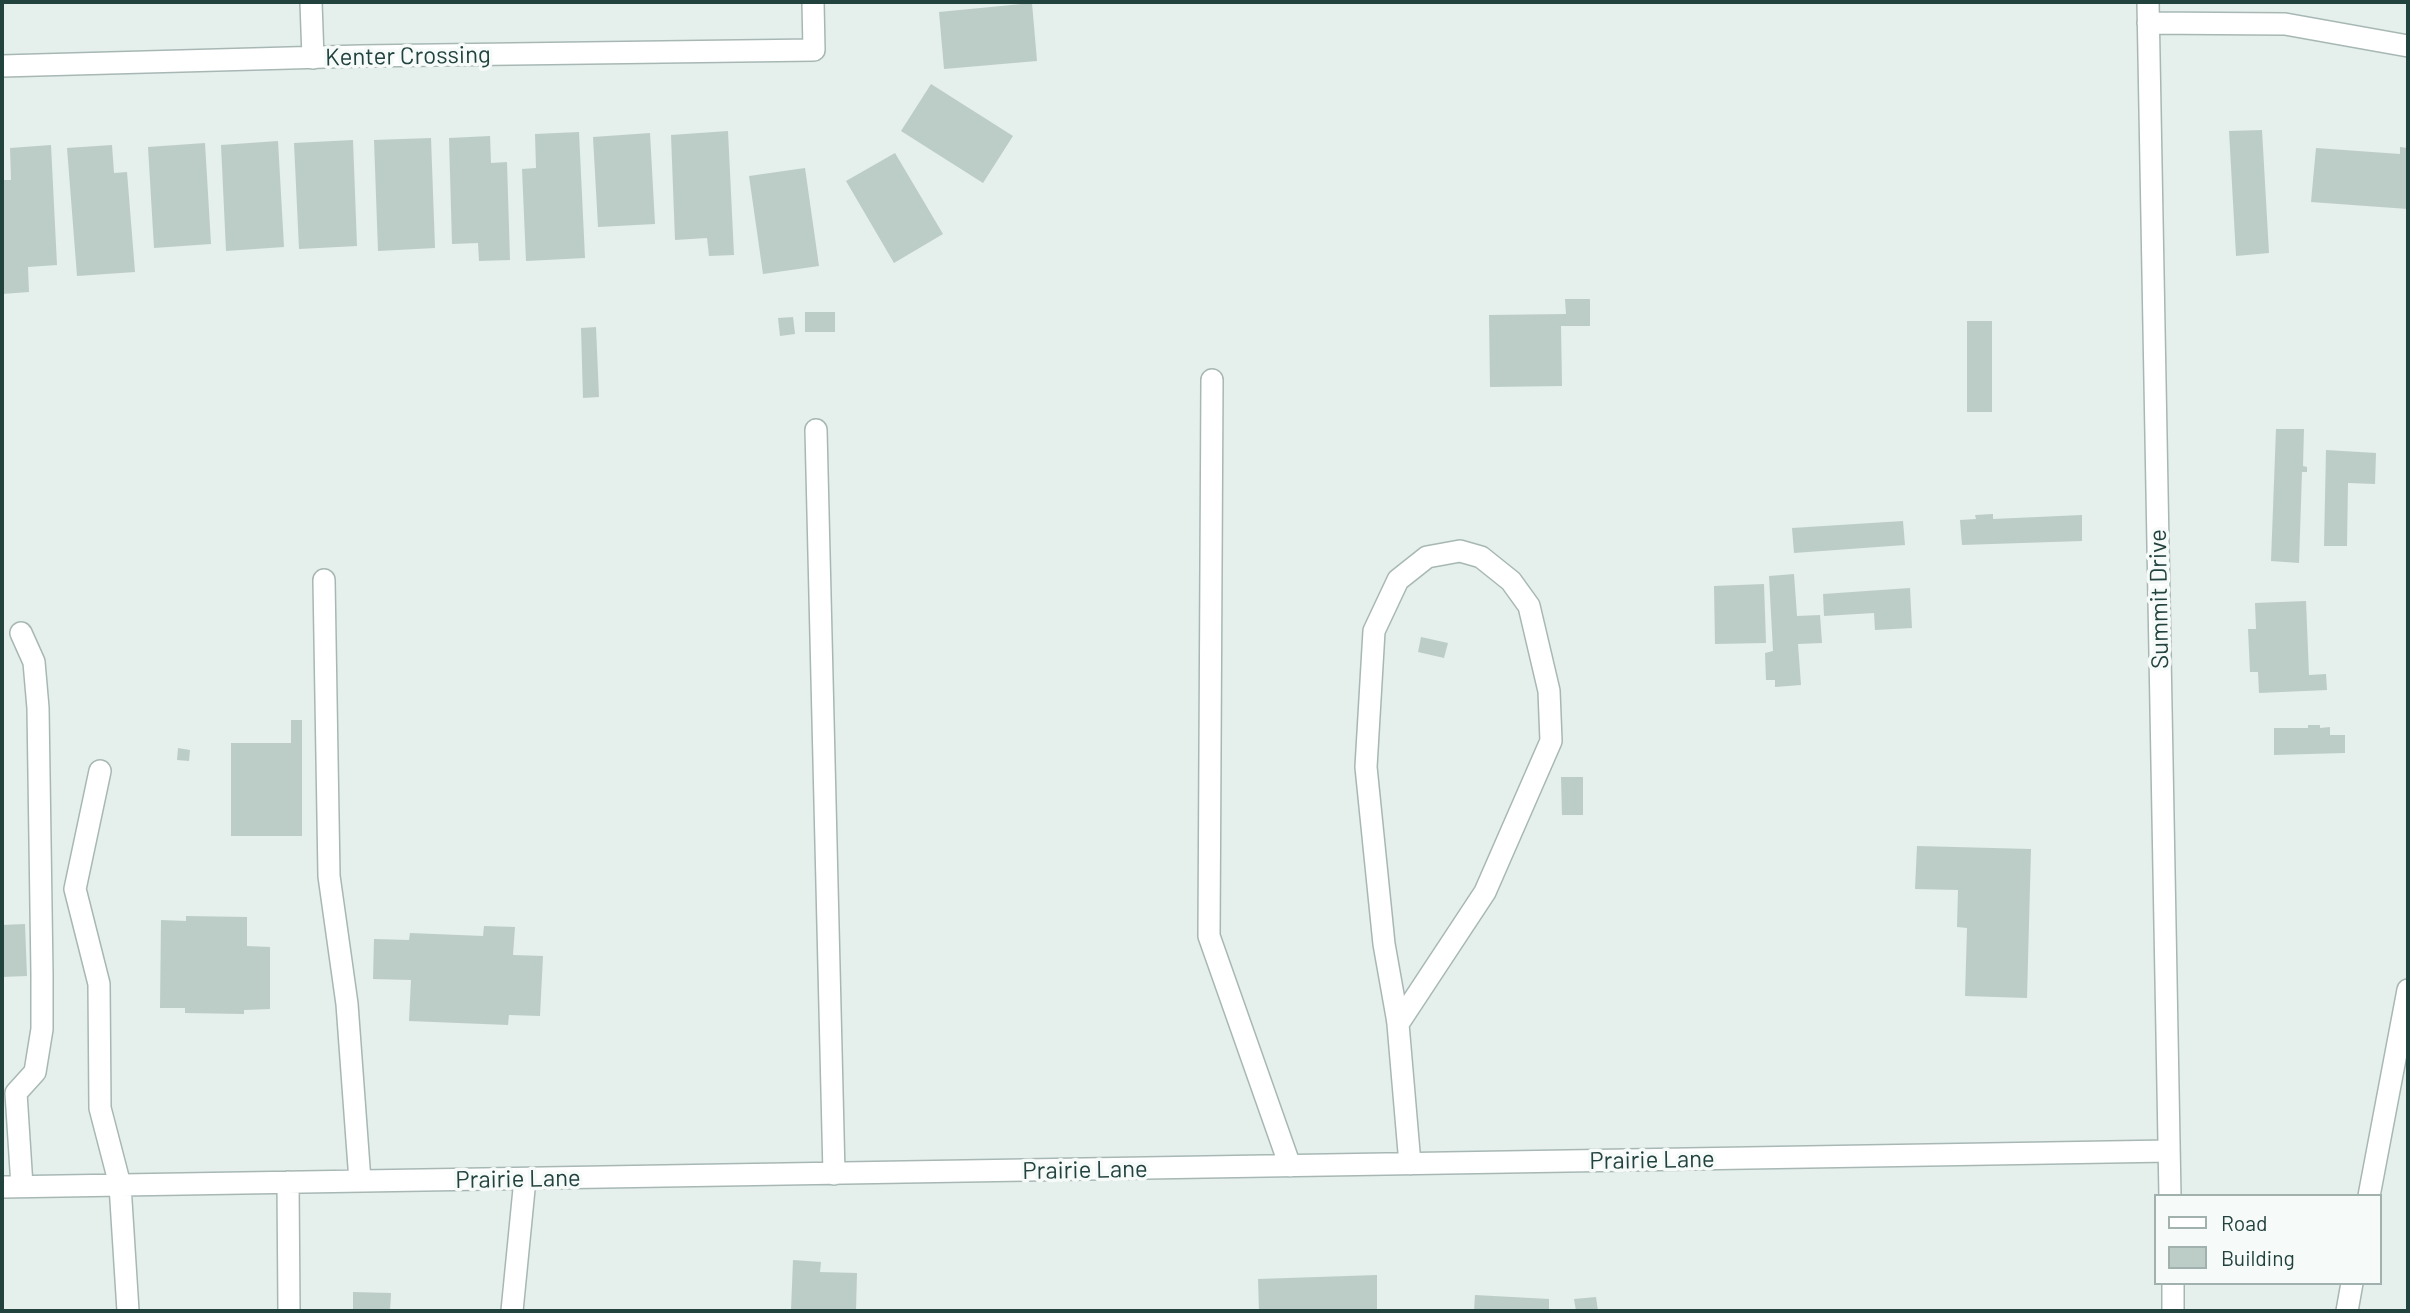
<!DOCTYPE html>
<style>
body{margin:0}
#map{position:relative;width:2410px;height:1313px;overflow:hidden;background:#e5efec;font-family:Barlow,sans-serif}
canvas{display:block}
.frame{position:absolute;inset:0;border:4px solid #22423e;pointer-events:none}
.legend{position:absolute;left:2154px;top:1194px;width:228px;height:91px;box-sizing:border-box;background:#f6fbf9;border:2px solid #a1b1ae;margin:0;padding:9px 12px;list-style:none;font-size:21px;color:#22423e}
.legend li{display:flex;align-items:center;gap:14px;height:35px}
.legend b{width:35px;border:2px solid #a1b1ae}
</style>
<div id="map">
<canvas width="2410" height="1313"></canvas>
<div class="frame"></div>
<ul class="legend">
<li><b style="height:9px;background:#fff"></b>Road</li>
<li><b style="height:19px;background:#bccdc8"></b>Building</li>
</ul>
</div>
<script>
const context = document.querySelector('canvas').getContext('2d');
context.lineJoin = 'round';
function paint(path, color) { context.fillStyle = color; context.fill(path, 'evenodd'); }
function stroke(path, color, width, dash) { context.strokeStyle = color; context.lineWidth = width; context.lineCap = dash ? 'butt' : 'round'; context.setLineDash(dash || []); context.stroke(path); }
function label(font, color, halo, rows, align = 'center') {
  context.font = font + ' Barlow,sans-serif'; context.lineWidth = 7; context.setLineDash([]); context.textBaseline = 'middle'; context.strokeStyle = halo; context.fillStyle = color; for (const [text, x, y, turn = 0] of rows) {
    context.save(); context.translate(x, y); context.rotate((+turn || 0) * Math.PI / 180); context.textAlign = isNaN(turn) ? turn : align; if (halo) context.strokeText(text, 0, 0); context.fillText(text, 0, 0); context.restore();
  }
}
paint(new Path2D(`
 M1032,3L1037,61L944,69L939,12Z
 M931,84L1013,136L983,183L901,131Z
 M2262,130L2269,253L2236,256L2229,131Z
 M728,131L734,255L709,256L707,238L675,240L671,135Z
 M579,132L585,258L526,261L522,169L536,168L535,134Z
 M650,133L655,224L598,227L593,137Z
 M490,136L491,163L507,162L510,260L479,261L478,243L452,244L449,138Z
 M431,138L435,248L378,251L374,140Z
 M353,140L357,246L299,249L294,143Z
 M278,141L284,247L226,251L221,145Z
 M205,143L211,244L154,248L148,147Z
 M51,145L57,265L28,267L29,292L2,294V180H11L10,148Z
 M112,145L114,173L127,172L135,272L77,276L67,148Z
 M2400,147L2408,148V209L2311,202L2316,148L2400,154Z
 M895,153L943,234L894,263L846,181Z
 M805,168L819,266L763,274L749,176Z
 M1565,299H1590V326H1561L1562,386L1490,387L1489,315L1566,314Z
 M805,312H835V332H805Z
 M793,317L795,334L780,336L778,318Z
 M1967,321H1992V412H1967Z
 M596,327L599,397L583,398L581,328Z
 M2276,429H2304L2303,466L2307,467V472H2302L2299,563L2271,561Z
 M2326,450L2376,453L2375,484L2348,483L2347,546H2324Z
 M1993,514V519L2082,515V541L1962,545L1960,520L1976,519L1975,515Z
 M1903,521L1905,545L1794,553L1792,528Z
 M1794,574L1797,616L1820,615L1822,643L1798,644L1801,685L1775,687V680H1766L1765,653L1773,651L1769,576Z
 M1764,584L1766,643L1715,644L1714,586Z
 M1910,588L1912,628L1875,630L1874,613L1824,616L1823,594Z
 M2306,601L2309,675L2326,674L2327,690L2259,693L2258,672H2250L2248,629H2256L2255,603Z
 M1421,637L1448,643L1444,658L1418,652Z
 M291,720H302V836H231V743H291Z
 M2308,725H2320V728L2330,727V735H2345V753L2274,755V728H2308Z
 M178,748L190,750L189,761L177,760Z
 M1561,777H1583V815H1562Z
 M1917,846L2031,849L2027,998L1965,996L1967,928L1957,927L1958,890L1915,889Z
 M186,916L247,917V946L270,947V1009L244,1010V1014L185,1013V1008H160L161,920L186,921Z
 M25,924L27,976L2,977V925Z
 M484,926L515,927L513,955L543,956L540,1016L509,1015L508,1025L409,1021L411,980L373,979L374,939L409,940L410,933L483,936Z
 M793,1260L821,1262L820,1272L857,1273L856,1311H791Z
 M1377,1275V1311H1259L1258,1279Z
 M353,1292L391,1293L390,1311H353Z
 M1475,1295L1549,1299V1311H1474Z
 M1596,1297L1598,1311H1576L1574,1299Z`), '#bccdc8');
const minor = new Path2D(`
 M311,2L313,58
 M2148,2L2170,1196
 M2148,23L2285,24L2408,46
 M2,66L361,56L814,50L813,2
 M1212,380L1209,936L1290,1166
 M816,430L834,1174
 M324,580L329,876L347,1004L360,1181
 M21,633L34,662L38,708L42,974V1029L35,1072L16,1093L22,1186
 M100,771L75,889L99,984L100,1108L120,1185L128,1311
 M1398,1024L1485,892L1551,741L1549,691L1529,606L1511,581L1481,557L1460,551L1427,557L1398,580L1374,631L1366,767L1384,944L1397,1017L1398,1024L1410,1164
 M288,1182L289,1311
 M2,1187L2169,1151
 M2369,1196L2408,990
 M2173,1283V1311
 M512,1311L525,1179
 M2347,1311L2352,1283`);
stroke(minor, '#a7b8b4', 24);
stroke(minor, '#fff', 21);
label('24px', '#22423e', '#f6fbf9', [
 ["Kenter Crossing",408,56,-1],
 ["Summit Drive",2159,599,-91],
 ["Prairie Lane",1652,1160,-1],
 ["Prairie Lane",1085,1170,-1],
 ["Prairie Lane",518,1179,-1]
]);
</script>
